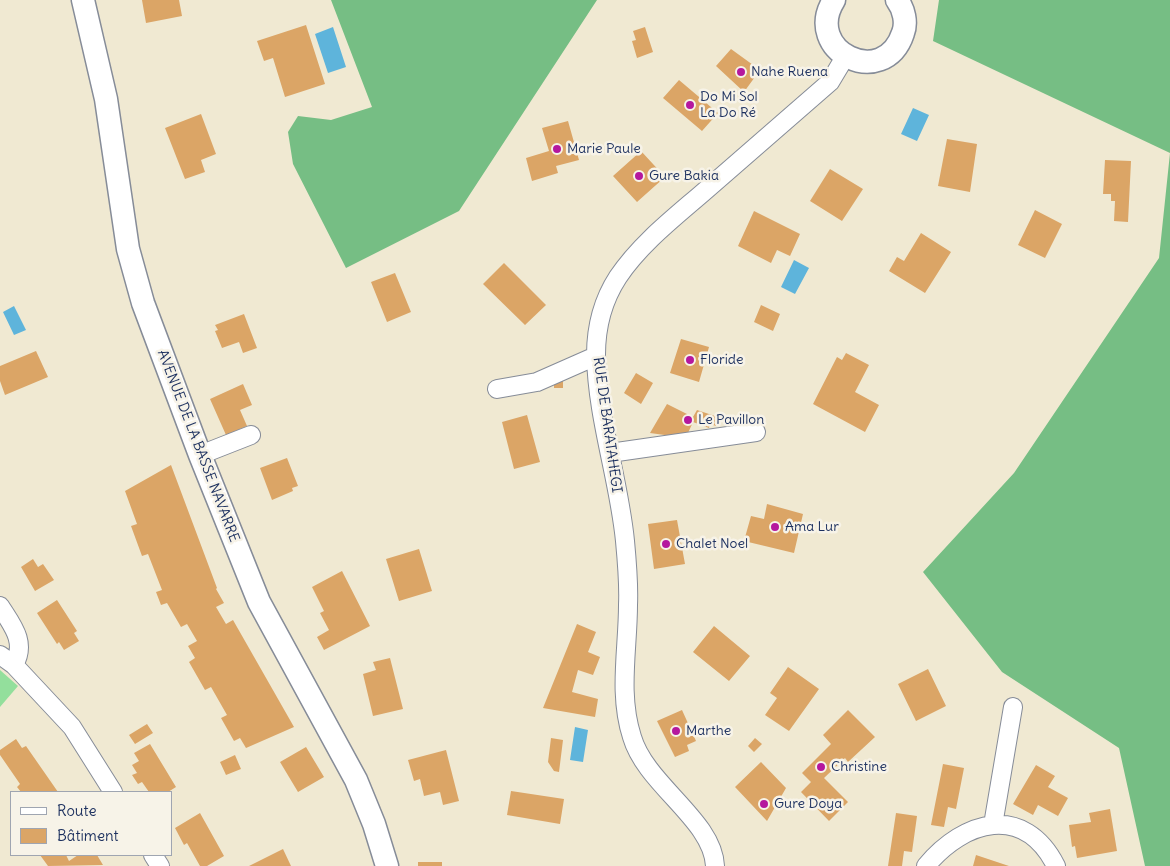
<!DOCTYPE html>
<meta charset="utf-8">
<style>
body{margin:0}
#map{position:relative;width:1170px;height:866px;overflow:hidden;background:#f0e9d2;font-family:Delius,sans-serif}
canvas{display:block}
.legend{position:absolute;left:10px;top:791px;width:162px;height:65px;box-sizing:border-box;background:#f7f3e8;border:1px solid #9fa5b1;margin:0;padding:6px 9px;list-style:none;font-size:15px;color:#1b2f5e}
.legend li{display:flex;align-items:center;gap:10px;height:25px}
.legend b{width:25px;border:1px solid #9fa5b1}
</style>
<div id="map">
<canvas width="1170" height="866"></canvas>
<ul class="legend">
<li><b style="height:6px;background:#fff"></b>Route</li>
<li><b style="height:14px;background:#dba566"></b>Bâtiment</li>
</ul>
</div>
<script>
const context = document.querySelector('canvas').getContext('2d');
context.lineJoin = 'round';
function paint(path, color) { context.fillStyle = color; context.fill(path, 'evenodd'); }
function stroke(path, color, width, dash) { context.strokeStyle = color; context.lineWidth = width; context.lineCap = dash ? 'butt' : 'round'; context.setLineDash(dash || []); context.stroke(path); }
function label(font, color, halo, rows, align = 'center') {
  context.font = font + ' Delius,sans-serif'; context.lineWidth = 5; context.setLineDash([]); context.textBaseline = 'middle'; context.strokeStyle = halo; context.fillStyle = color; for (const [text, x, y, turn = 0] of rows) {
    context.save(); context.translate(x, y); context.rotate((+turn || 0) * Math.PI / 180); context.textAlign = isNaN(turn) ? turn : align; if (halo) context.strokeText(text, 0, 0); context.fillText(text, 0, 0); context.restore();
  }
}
paint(new Path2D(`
 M0,670L18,686L0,707Z`), '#93df9c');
paint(new Path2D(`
 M331,0H597L459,211L346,268L293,164L288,132L298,116L331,120L372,107Z
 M939,0H1170V866H1145L1119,748L1002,672L923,572L1014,473L1159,258L1170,153L933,41Z`), '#76be84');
paint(new Path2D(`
 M333,27L346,67L328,73L315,34Z
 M913,108L929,115L917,141L901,134Z
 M794,260L809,268L795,294L781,287Z
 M14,306L26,330L14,335L3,312Z
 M575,727L588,730L583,762L570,760Z`), '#5eb4db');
paint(new Path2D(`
 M142,0H179L182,16L146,23Z
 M306,25L325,84L285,97L273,58L264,61L257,41Z
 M645,27L653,52L637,58L632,41L636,40L633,31Z
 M731,49L760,70L744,92L716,66Z
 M679,80L718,113L702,131L663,98Z
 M201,114L216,154L201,160L205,172L185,179L165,128Z
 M568,121L579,160L556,166L558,173L532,181L526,158L549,151L542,128Z
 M947,139L977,144L970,192L938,186Z
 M641,151L665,177L637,202L613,176Z
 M1105,160L1131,161L1128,222L1114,221L1115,201H1111V194H1103Z
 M830,169L863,189L842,221L810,201Z
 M1035,210L1062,224L1045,258L1018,245Z
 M754,211L800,234L790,256L777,250L771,263L738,246Z
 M921,233L951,252L925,293L889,271L897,257L904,261Z
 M504,263L546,305L525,325L483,284Z
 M395,273L411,312L387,322L371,282Z
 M761,305L780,314L773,331L754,322Z
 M244,314L257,348L243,353L239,342L222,348L215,331L218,330L215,325Z
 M681,339L709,347L699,382L670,373Z
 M36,351L48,377L5,395L0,381V366Z
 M846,353L869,365L855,392L879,405L865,432L813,404L837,357L842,360Z
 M636,373L653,383L641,404L624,393Z
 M554,380H563V388H554Z
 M243,384L252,405L240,410L247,426L226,435L210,399Z
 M667,404L693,417L697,410L718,417L716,426L710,424L709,428L693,422L688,433L672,436L650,433Z
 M527,415L540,462L514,469L502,422Z
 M287,458L298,486L292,488L293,491L272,500L260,468Z
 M171,465L217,588L216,589L224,603L216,607L226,624L233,620L294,727L246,748L240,738L234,741L221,718L227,715L211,687L205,690L189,662L195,658L188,646L197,641L187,624L181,627L167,603L161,605L156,592L162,590L148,554L142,556L131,526L137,524L125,491Z
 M767,504L803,514L794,553L744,541L751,516L764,519Z
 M677,520L685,564L654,569L648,524Z
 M419,549L432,591L399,601L386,559Z
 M33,559L38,567L43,564L54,580L35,591L21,567Z
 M342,571L370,626L324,650L317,637L329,630L320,613L324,611L312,587Z
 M57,600L77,631L74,633L79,641L64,650L59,642L57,644L37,613Z
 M577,624L596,632L588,652L600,657L593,675L578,670L572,692L598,699L595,717L543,708Z
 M714,626L750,656L729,681L693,652Z
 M390,658L403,709L373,716L363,674L376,670L373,662Z
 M788,667L819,689L789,731L765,715L777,698L770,693Z
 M928,669L946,706L916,721L898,684Z
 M682,710L696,741L687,745L689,751L675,757L657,721Z
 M848,710L875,737L848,762L845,758L824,778L848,802L829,821L801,792L811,782L802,773L831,744L823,735Z
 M147,724L153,733L135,744L129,735Z
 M551,738L563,740L559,772L554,771L548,762Z
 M755,738L762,744L754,752L748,746Z
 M16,739L22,748L26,746L58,792H21L17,787L20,784L0,755V750Z
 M150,744L176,787L168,792H149L142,782L138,784L132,775L137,773L132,765L139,761L134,753Z
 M306,747L324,777L298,792L280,762Z
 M446,750L459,801L443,805L440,792L424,796L420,779L414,781L408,760Z
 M235,755L241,769L226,775L220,762Z
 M761,762L786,788L767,821L735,787Z
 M943,764L964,768L956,809L948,807L944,827L931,825Z
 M1036,765L1055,776L1048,787L1068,798L1058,816L1038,805L1033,815L1013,804Z
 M511,791L564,799L560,824L507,815Z
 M1110,809L1117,851L1077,858L1075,846L1072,847L1069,825L1091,822L1089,813Z
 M200,813L224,856L207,866H200L187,843L184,845L175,828Z
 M896,813L917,816L912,852L904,851L902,866H888Z
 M283,849L291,866H249Z
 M40,855H66L69,861L78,855H97L103,865L48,866Z
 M976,855L1009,866H973Z
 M418,862H442V866H418Z`), '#dba566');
const minor = new Path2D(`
 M497,389L537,382L596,356
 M610,453L756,432
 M200,455L251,435
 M0,606C12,625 27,642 14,665L72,727L113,792
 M0,655L14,665
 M993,825L1013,707
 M153,855L160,866
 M715,866C713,820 646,785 632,737C618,694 628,649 628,605C629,584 627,562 625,541C619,479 597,418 596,355C596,328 603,300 618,277C641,243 675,217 706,190C747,154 789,118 830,82L845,57
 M926,866C964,820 1024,803 1056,866`);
const tertiary = new Path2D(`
 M83,0L106,99L128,249L143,303L200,455L259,602L356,780L374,824L387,866
 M834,0C802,51 884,91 903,33C907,23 904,9 897,0`);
stroke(minor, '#868c98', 20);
stroke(tertiary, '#868c98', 25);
stroke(minor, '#fff', 18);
stroke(tertiary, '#fff', 22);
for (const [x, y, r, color] of [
 [741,72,5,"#b5179e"],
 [690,105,5,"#b5179e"],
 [557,149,5,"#b5179e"],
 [639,176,5,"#b5179e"],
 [690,360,5,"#b5179e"],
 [688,420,5,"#b5179e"],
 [775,527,5,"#b5179e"],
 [666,544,5,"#b5179e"],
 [676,731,5,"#b5179e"],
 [821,767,5,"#b5179e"],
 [764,804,5,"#b5179e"]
]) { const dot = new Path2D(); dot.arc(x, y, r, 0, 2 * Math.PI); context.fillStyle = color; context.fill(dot); stroke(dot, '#f7f3e8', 2); }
label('14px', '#1b2f5e', '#f7f3e8', [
 ["Nahe Ruena",751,72],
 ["Do Mi Sol",700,97],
 ["La Do Ré",700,113],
 ["Marie Paule",567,149],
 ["Gure Bakia",649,176],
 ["Floride",700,360],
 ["Le Pavillon",698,420],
 ["Ama Lur",785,527],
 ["Chalet Noel",676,544],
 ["Marthe",686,731],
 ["Christine",831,767],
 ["Gure Doya",774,804]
], 'left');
label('14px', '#1b2f5e', '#f7f3e8', [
 ["RUE DE BARATAHEGI",607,425,82],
 ["AVENUE DE LA BASSE NAVARRE",198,446,69]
]);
</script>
